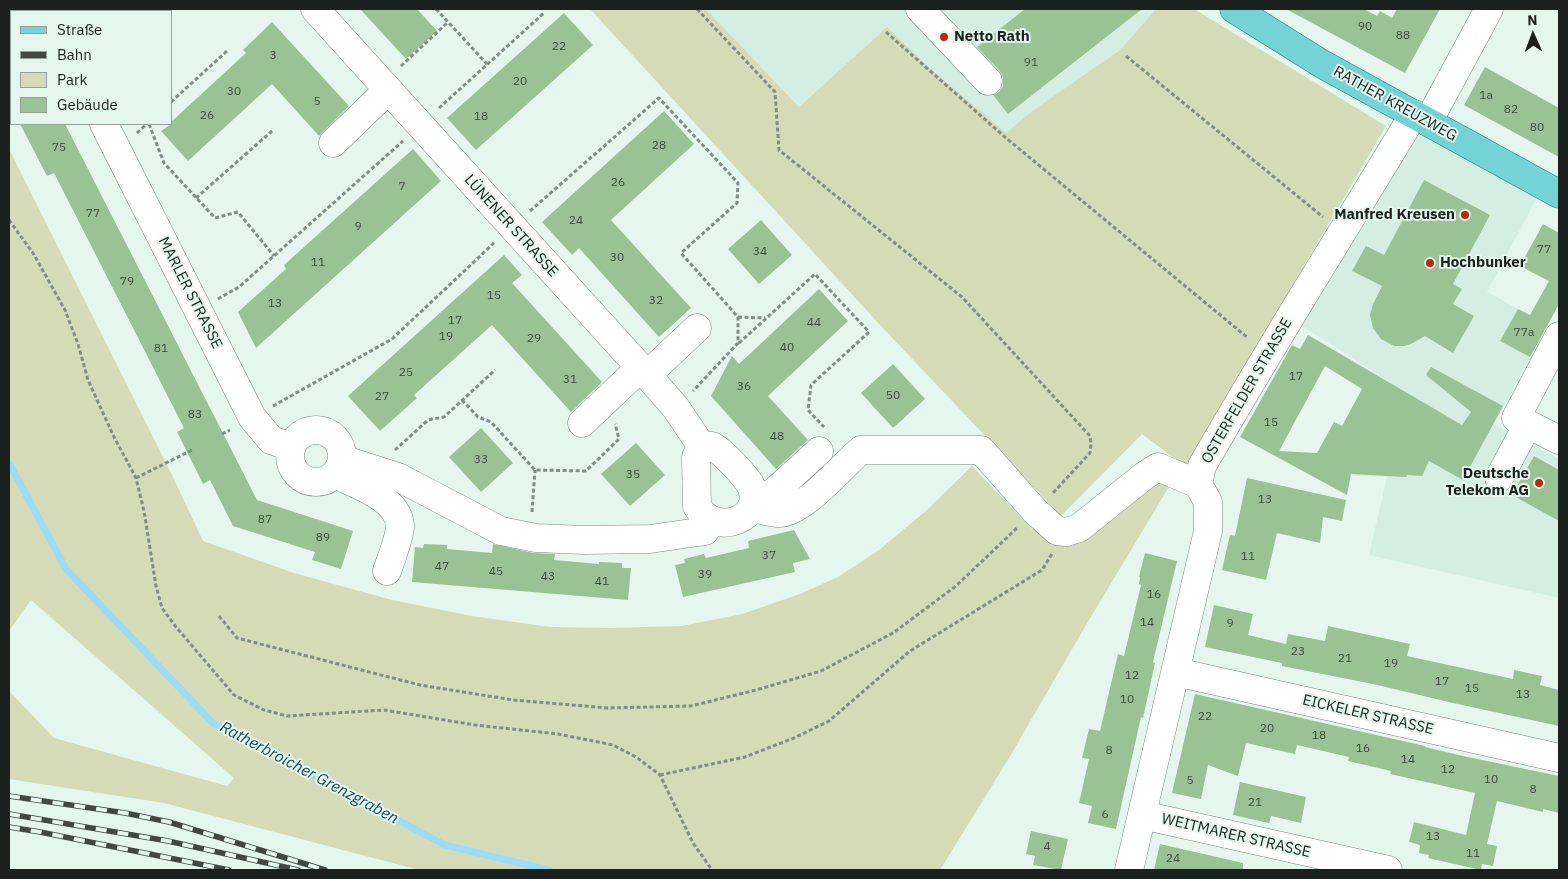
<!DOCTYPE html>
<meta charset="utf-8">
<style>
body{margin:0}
#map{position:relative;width:1568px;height:879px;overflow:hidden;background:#e5f6ef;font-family:"IBM Plex Sans",sans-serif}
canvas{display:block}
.frame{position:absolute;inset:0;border:10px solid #1b211f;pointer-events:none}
.legend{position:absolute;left:10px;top:10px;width:162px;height:115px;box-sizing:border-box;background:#e5f6ef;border:1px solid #94a19c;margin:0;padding:6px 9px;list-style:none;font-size:15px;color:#1b211f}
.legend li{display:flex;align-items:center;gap:10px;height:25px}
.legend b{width:25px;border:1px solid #94a19c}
.north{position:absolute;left:1508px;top:10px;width:50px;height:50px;-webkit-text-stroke:4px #e5f6ef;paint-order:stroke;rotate:358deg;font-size:14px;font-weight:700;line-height:20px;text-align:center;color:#1b211f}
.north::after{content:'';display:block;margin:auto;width:18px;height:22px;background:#1b211f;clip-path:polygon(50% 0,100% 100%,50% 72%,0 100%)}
</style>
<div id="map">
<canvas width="1568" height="879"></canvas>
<div class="frame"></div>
<ul class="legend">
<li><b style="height:6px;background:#73d3d5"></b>Straße</li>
<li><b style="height:6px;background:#404845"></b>Bahn</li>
<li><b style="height:14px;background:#d6dbb7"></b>Park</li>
<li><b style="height:14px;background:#9bc295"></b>Gebäude</li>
</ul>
<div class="north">N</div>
</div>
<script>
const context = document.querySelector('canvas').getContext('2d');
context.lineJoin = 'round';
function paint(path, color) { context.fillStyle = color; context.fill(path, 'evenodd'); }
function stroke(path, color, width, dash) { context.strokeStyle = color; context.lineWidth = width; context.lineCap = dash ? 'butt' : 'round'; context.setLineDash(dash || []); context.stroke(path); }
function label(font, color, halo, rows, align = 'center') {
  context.font = font + ' "IBM Plex Sans",sans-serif'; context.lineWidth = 4; context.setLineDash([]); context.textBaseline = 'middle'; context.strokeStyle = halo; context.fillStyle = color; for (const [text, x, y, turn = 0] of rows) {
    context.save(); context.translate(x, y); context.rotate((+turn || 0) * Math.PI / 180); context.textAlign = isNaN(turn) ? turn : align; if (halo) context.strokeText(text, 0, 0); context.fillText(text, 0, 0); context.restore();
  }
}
paint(new Path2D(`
 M706,9H1156L1120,50L1032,111L1006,134L931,69L887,27L799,107Z
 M1436,133L1541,190L1487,292L1548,325L1494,424L1559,459V598L1369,555L1387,477L1340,475L1391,383L1291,319L1405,139Z`), '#d4eee3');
paint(new Path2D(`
 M590,9H706L799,107L887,27L931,69L1006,133L1032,111L1120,50L1156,9H1194L1386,126L1186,467L1142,434L1061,516L881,326Z
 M9,149L171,473L203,541L294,573L392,600L472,616L550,627L611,628L682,626L742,614L800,594L838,577L879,550L927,510L972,466L1032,529L1083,530L1160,475L1173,480L1086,625L1009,758L940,870H419L164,803L9,779V691L54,738L227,786L234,778L31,600L9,631Z`), '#d6dbb7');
stroke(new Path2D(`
 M9,463L66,569L213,723L445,845L549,870`), '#9bddf7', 7);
paint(new Path2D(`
 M360,9H417L437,31L406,59Z
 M1025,9H1142L1008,114L993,95L999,92L1003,86V77L999,70L977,47Z
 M1286,9H1364L1377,16L1380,11L1392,18L1397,9H1440L1405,73Z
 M564,13L593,45L476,150L447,118Z
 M272,22L349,106L319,136L272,84L188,161L161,131L171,124V122L246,53L243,50Z
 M1485,67L1559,108V157L1464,105Z
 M664,111L694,144L611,220L691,308L659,337L579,248L572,255L542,222Z
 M20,124H65L257,500L353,531L341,569L312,560L315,552L233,526L210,480L203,484L177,432L184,428L54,173L47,176Z
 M413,149L441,181L256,348L238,312L286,269L284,265Z
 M1424,180L1490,215L1453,284L1462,289L1453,304L1474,316L1453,353L1425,336L1411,344L1404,346H1394L1381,339L1373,328L1370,315L1373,304L1382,286L1352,271L1366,246L1384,255Z
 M761,220L792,255L759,284L728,249Z
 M1543,224L1559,233V304L1530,357L1500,341L1518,309L1530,315L1549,281L1520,266Z
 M504,255L522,275L512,283L602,382L571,412L492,325L414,395L417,398L380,431L348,396Z
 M819,289L848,321L768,396L808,440L776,469L711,396L732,356L739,364Z
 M1308,335L1462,425L1471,412L1426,375L1431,367L1503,406L1463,480L1429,461L1422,476L1407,475L1406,477L1351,474L1347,495L1240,437L1292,345L1300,349ZM1325,366L1362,389L1342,426L1334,422L1317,453L1279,451Z
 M893,364L925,399L893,428L861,393Z
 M481,428L513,463L481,492L449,457Z
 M636,443L665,475L630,506L601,474Z
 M1534,456L1559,470V521L1512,495Z
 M1247,478L1346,500L1342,521L1323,517L1320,543L1277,533L1266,580L1222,570L1230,535L1235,536Z
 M794,530L810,559L793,563L795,572L683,597L675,565L685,563L684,559L704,554L706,558L749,548L748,541Z
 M424,544L447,545V549L492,553L493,544L533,553L555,554L554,560L599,564V562L622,563V568H631L628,600L412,582L415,547L423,548Z
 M1145,553L1177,561L1153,662L1155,663L1143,718L1141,717L1116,829L1088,823L1092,806L1079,803L1089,759L1082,758L1089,729L1100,731L1118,654L1124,656L1141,585L1139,584L1140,577H1139Z
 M1214,605L1253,614L1248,635L1286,644L1288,634L1325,641L1328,626L1410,644L1407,656L1513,679L1514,670L1542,676L1540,685L1559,690V726L1453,703L1373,684L1282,666V663L1205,647Z
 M1195,694L1425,746V747L1463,756L1559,776V813L1543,809V812L1497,801L1487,844L1497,846L1493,866L1482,864L1481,870L1428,858L1429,855L1419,853L1420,845L1409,842L1414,822L1466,835L1475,793L1390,774L1391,771L1348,761L1349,757L1297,745L1295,754L1246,743L1238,776L1208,765L1201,799L1172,793Z
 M1240,782L1306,797L1301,823L1271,816L1269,823L1233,815Z
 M1031,831L1068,839L1061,870L1033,865L1035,856L1026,854Z
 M1160,844L1243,863V870H1154Z`), '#9bc295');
const minor = new Path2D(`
 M46,9L48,11
 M315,9L647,375L676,408L702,447
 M920,9L988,81
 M1428,122L1489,9
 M104,124L252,417L271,440L291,447
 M333,143L388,90
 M1559,336L1516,418L1559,440
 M647,375L697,328
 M582,423L640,368
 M290 456a26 26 0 1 1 52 0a26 26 0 1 1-52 0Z
 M712,446C723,452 729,460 738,469C742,474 747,479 750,484C768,518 715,539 697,506L696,457L702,447Z
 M819,451L775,491L752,508C760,509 770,513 779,513C803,513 842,466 861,450H981L1035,511L1057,531L1066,532L1079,528L1144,476L1158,467L1198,484
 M342,459L398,477L501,531L536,538L584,540L650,539L705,531L712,520
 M335,474C356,485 399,498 400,526C400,536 391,560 387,571
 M1499,478L1528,424
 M1176,672L1559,758
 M1142,815L1388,870
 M1129,870L1208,531V502L1198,484L1202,466C1270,347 1343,232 1414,114`);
const major = new Path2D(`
 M1234,9L1322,64L1559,194`);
stroke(minor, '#788882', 29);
stroke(major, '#178283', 29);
stroke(new Path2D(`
 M436,9L487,64
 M697,9L775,92L779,150L962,297L1090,436L1091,444L1090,453L1052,494
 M886,32L1006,138L1248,338
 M1126,56L1323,217
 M401,66L448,22
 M171,102L227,51
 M439,108L544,13
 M149,124L164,163L215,218L238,212L274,256
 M137,133L147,124
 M196,198L272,131
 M530,211L659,98L738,183L737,203L681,253L738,317V343L693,391
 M9,220L33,253L65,310L78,344L88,380L114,437L136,478L144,511L156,586L162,608L176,627L234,695L264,710L287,716L384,710L475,725L558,734L613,745L636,757L660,775L693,843L712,870
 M218,299L239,287L403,141
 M738,317L765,318
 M739,343L815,274L869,332L811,385L808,410L824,427
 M462,400L478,417L491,422L535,470L586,471L619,439L615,424
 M273,406L392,339L494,243
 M222,434L230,430
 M395,450L428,420L444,417L495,370
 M136,478L194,449
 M532,512L535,470
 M219,616L237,638L420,685L513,700L608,708L691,706L756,690L821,671L893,633L956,586L1017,528
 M660,775L745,757L794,738L829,721L910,651L1042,570L1052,554`), '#818d88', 3, [4, 2.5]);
stroke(minor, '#fff', 28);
stroke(major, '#73d3d5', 28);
const rail = new Path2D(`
 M9,796L125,813L169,822L325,870
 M9,814L168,841L298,870
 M9,827L40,832L229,870`);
stroke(rail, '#404845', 5.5);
stroke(rail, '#e5f6ef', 4, [11]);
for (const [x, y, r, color] of [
 [944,37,5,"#b62a11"],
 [1465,215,5,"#b62a11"],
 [1430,263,5,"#b62a11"],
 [1539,483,5,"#b62a11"]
]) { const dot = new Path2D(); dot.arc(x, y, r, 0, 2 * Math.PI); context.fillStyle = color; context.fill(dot); stroke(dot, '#e5f6ef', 2); }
label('12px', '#3b493c', null, [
 ["90",1365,27],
 ["88",1403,36],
 ["22",559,47],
 ["3",273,56],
 ["91",1031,63],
 ["20",520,82],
 ["30",234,92],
 ["1a",1486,96],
 ["5",317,102],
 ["82",1511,110],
 ["26",207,116],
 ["18",481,117],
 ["80",1537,128],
 ["28",659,146],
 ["75",59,148],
 ["26",618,183],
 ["7",402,187],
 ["77",93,214],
 ["24",576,221],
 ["9",358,227],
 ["77",1544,250],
 ["34",760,252],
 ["30",617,258],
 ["11",318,263],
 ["79",127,282],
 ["15",494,296],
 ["32",656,301],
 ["13",275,304],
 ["17",455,321],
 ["44",814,323],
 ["77a",1524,333],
 ["19",446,337],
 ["29",534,339],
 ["40",787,348],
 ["81",161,349],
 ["25",406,373],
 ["17",1296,377],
 ["31",570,380],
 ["36",744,387],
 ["50",893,396],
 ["27",382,397],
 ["83",195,415],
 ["15",1271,423],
 ["48",777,437],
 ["33",481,460],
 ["35",633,475],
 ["13",1265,500],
 ["87",265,520],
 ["89",323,538],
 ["37",769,556],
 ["11",1248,557],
 ["47",442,567],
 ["45",496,572],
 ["39",705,575],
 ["43",548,577],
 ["41",602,582],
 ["16",1154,595],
 ["14",1147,623],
 ["9",1230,624],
 ["23",1298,652],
 ["21",1345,659],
 ["19",1391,664],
 ["12",1132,676],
 ["17",1442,682],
 ["15",1472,689],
 ["13",1523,695],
 ["10",1127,700],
 ["22",1205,717],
 ["20",1267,729],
 ["18",1319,736],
 ["16",1363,749],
 ["8",1109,751],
 ["14",1408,760],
 ["12",1448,770],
 ["10",1491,780],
 ["5",1190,781],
 ["8",1533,790],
 ["21",1255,803],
 ["6",1105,815],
 ["13",1433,837],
 ["4",1047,847],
 ["11",1473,854],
 ["24",1173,859]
]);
label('bold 15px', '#1b211f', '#e5f6ef', [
 ["Netto Rath",954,37],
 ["Manfred Kreusen",1455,215,"right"],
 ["Hochbunker",1440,263],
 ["Deutsche",1529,474,"right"],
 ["Telekom AG",1529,491,"right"]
], 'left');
label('15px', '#1b211f', '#e5f6ef', [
 ["RATHER KREUZWEG",1395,104,29],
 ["LÜNENER STRASSE",511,226,48],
 ["MARLER STRASSE",190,293,63],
 ["OSTERFELDER STRASSE",1247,391,-60],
 ["EICKELER STRASSE",1368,715,13],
 ["WEITMARER STRASSE",1236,836,13]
]);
label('italic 16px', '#154c5e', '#e5f6ef', [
 ["Ratherbroicher Grenzgraben",309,773,28]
]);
</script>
